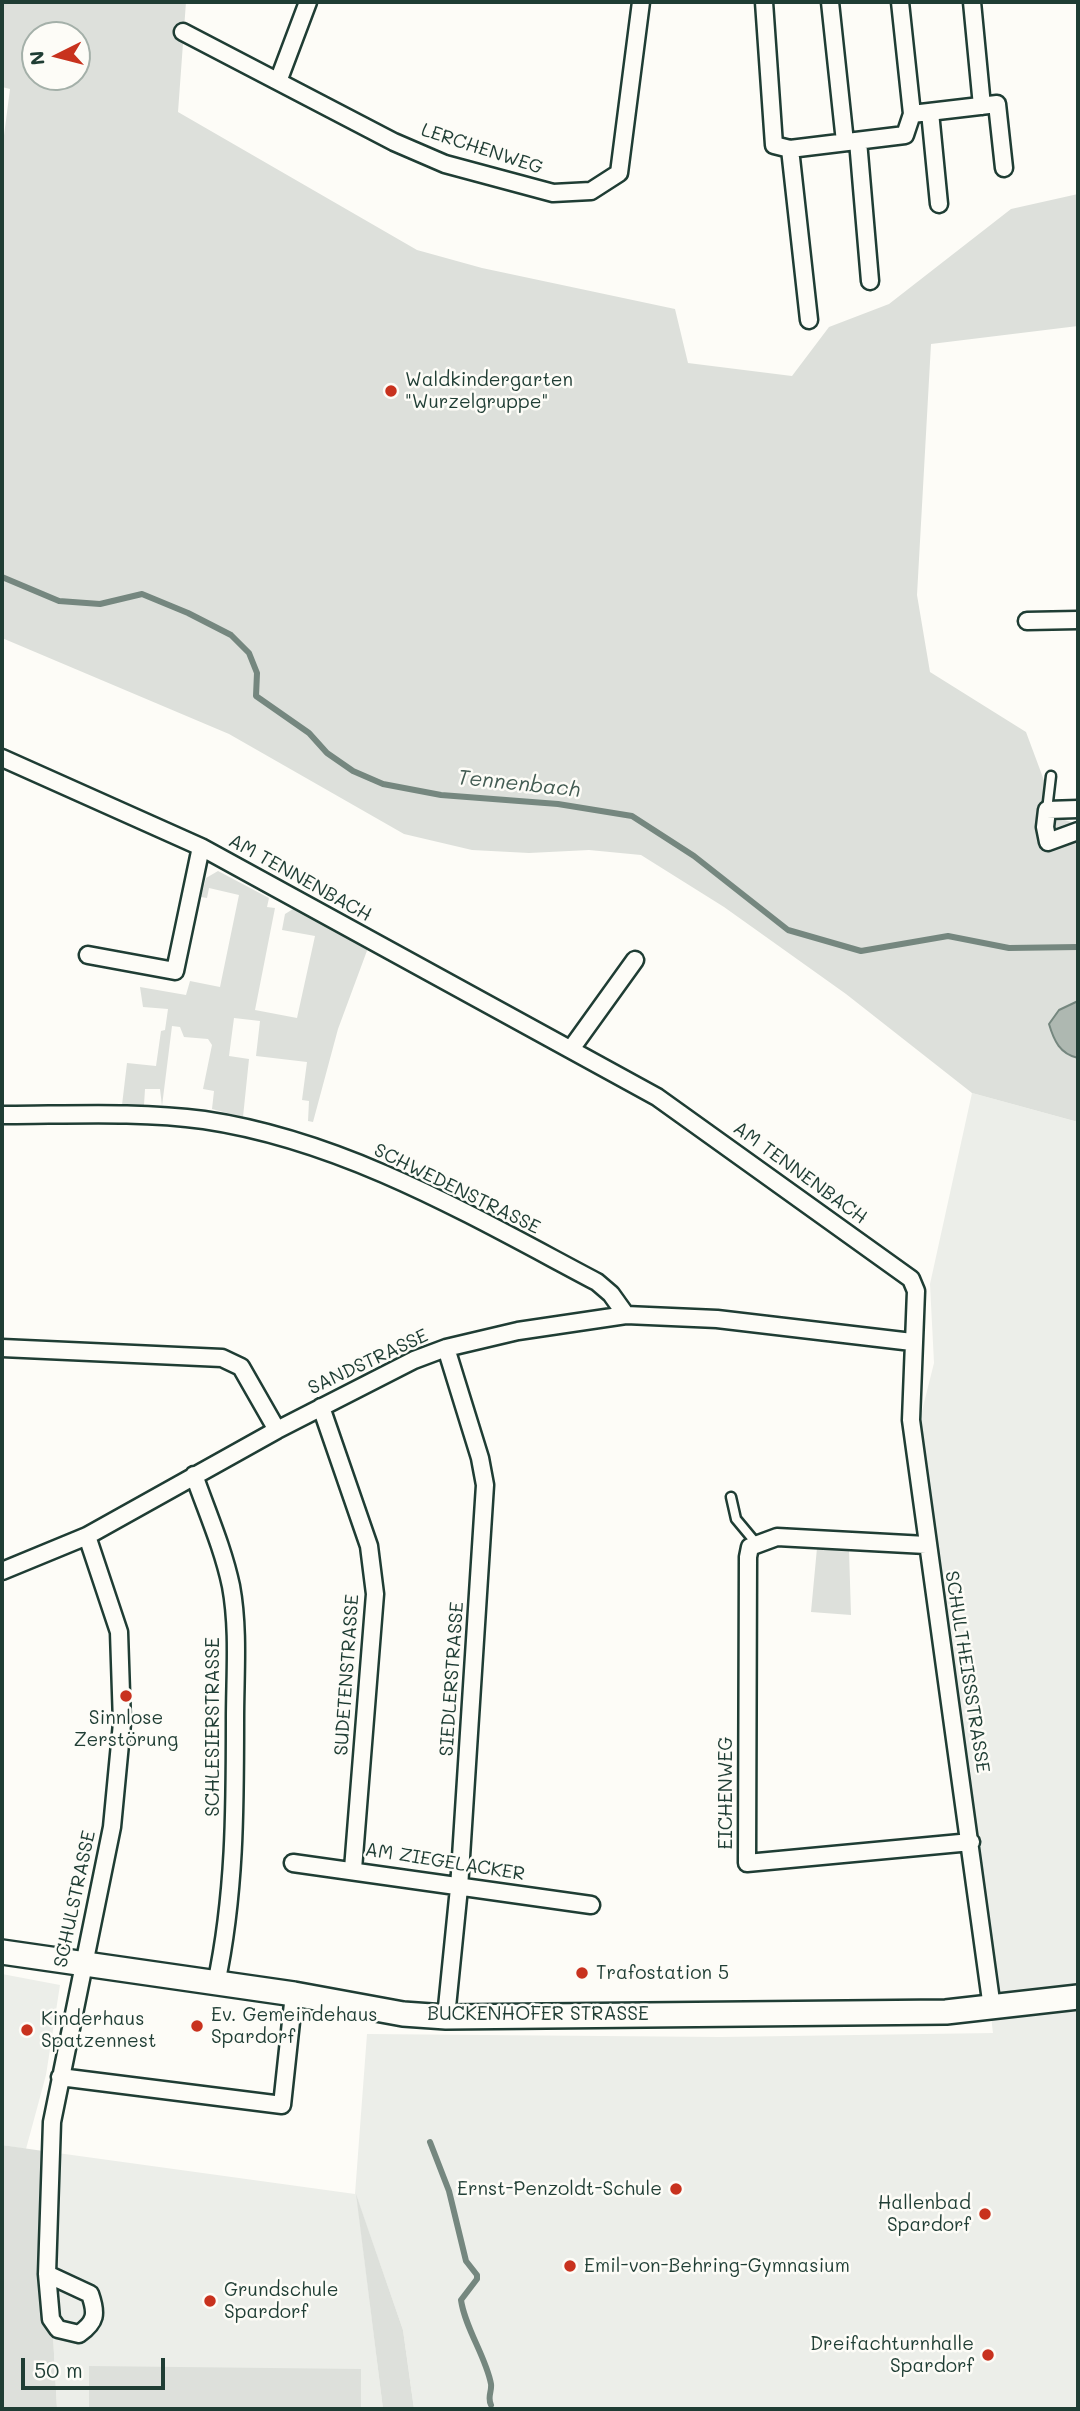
<!DOCTYPE html>
<meta charset="utf-8">
<style>
body{margin:0}
#map{position:relative;width:1080px;height:2411px;overflow:hidden;background:#fdfcf7;font-family:Mali,sans-serif}
canvas{display:block}
.frame{position:absolute;inset:0;border:4px solid #1f3d34;pointer-events:none}
.north{position:absolute;left:21px;top:21px;width:70px;height:70px;box-sizing:border-box;background:#fdfcf7;border:2px solid #a4b0a9;border-radius:50%;rotate:264deg;font-size:19px;font-weight:700;line-height:28px;text-align:center;color:#1f3d34}
.north::after{content:'';display:block;margin:auto;width:24px;height:32px;background:#c8321e;clip-path:polygon(50% 0,100% 100%,50% 72%,0 100%)}
.scale{position:absolute;left:21px;top:2358px;width:144px;height:32px;box-sizing:border-box;border:4px solid #1f3d34;border-top:0;padding-left:9px;font-size:21px;line-height:24px;white-space:nowrap;color:#1f3d34;-webkit-text-stroke:5px #fdfcf7;paint-order:stroke}
</style>
<div id="map">
<canvas width="1080" height="2411"></canvas>
<div class="frame"></div>
<div class="north">N</div>
<div class="scale">50 m</div>
</div>
<script>
const context = document.querySelector('canvas').getContext('2d');
context.lineJoin = 'round';
function paint(path, color) { context.fillStyle = color; context.fill(path, 'evenodd'); }
function stroke(path, color, width, dash) { context.strokeStyle = color; context.lineWidth = width; context.lineCap = dash ? 'butt' : 'round'; context.setLineDash(dash || []); context.stroke(path); }
function label(font, color, halo, rows, align = 'center') {
  context.font = font + ' Mali,sans-serif'; context.lineWidth = 5; context.setLineDash([]); context.textBaseline = 'middle'; context.strokeStyle = halo; context.fillStyle = color; for (const [text, x, y, turn = 0] of rows) {
    context.save(); context.translate(x, y); context.rotate((+turn || 0) * Math.PI / 180); context.textAlign = isNaN(turn) ? turn : align; if (halo) context.strokeText(text, 0, 0); context.fillText(text, 0, 0); context.restore();
  }
}
paint(new Path2D(`
 M972,1093L1078,1122V2409H414L403,2330L357,2198L383,2409H57L43,2151L355,2194L367,2034L720,2037L993,2033L920,1419L934,1363L930,1284Z
 M2,1974L60,1985L46,2075L26,2149L2,2145Z`), '#eceee9');
paint(new Path2D(`
 M2,2H186L178,112L417,250L482,268L675,309L688,363L792,376L829,327L889,304L1011,209L1078,194V326L931,344L917,595L930,672L1026,732L1058,818L1078,824V1122L972,1093L846,994L724,907L641,855L589,850L529,853L472,850L404,834L229,734L2,638V151L10,89L2,87ZM35,35H77V77H35Z
 M218,871L269,898L267,907L275,908L255,1010L297,1018L315,936L282,930L285,914L293,909L368,948L338,1029L313,1122L308,1121L309,1101L302,1100L307,1062L256,1056L260,1021L234,1018L229,1056L249,1059L243,1117L212,1109L214,1091L203,1089L212,1045L208,1039L184,1037L180,1027L172,1026L162,1106L160,1089H145L144,1105H122L127,1063L156,1066L161,1031L165,1030L168,1009L143,1007L140,987L186,995L190,981L220,987L239,895L209,888L207,898L201,897L206,878Z
 M817,1548L849,1550L851,1615L811,1612Z
 M2,2145L43,2151L57,2409H2Z
 M356,2194L403,2330L414,2409H383Z
 M89,2366L361,2369V2409H89Z`), '#dde0db');
const water = new Path2D(`
 M1078,1001V1058C1060,1054 1054,1041 1049,1024L1059,1010Z`);
paint(water, '#aeb8b1');
stroke(water, '#75877f', 2);
stroke(new Path2D(`
 M2,577L59,601L100,604L142,594L188,613L231,635L249,653L257,673L256,696L309,733L327,753L353,771L383,784L441,795L558,804L632,816L694,856L788,930L861,951L948,936L1009,948L1078,947
 M430,2142L449,2191L466,2261L477,2275V2279L461,2300C465,2328 486,2357 491,2384C492,2392 487,2397 491,2405`), '#75877f', 6);
const lane = new Path2D(`
 M1047,810L1051,776
 M731,1497L736,1519L756,1543`);
const street = new Path2D(`
 M764,2L774,145L790,149L809,320
 M830,2L845,142
 M900,2L912,114
 M972,2L982,106
 M183,32L394,142L445,164L553,193L591,191L619,173L641,2
 M279,79L308,2
 M930,112L939,204
 M858,141L870,281
 M790,149L905,135L912,114L997,104L1004,168
 M1027,621L1078,620
 M2,758L201,847L657,1097L911,1279L916,1291L911,1420L992,2008
 M1078,809L1047,810L1045,827L1048,842L1078,831
 M88,955L175,971L201,847
 M571,1049L635,960
 M2,1115C68,1115 138,1111 204,1120C346,1141 472,1216 597,1282L611,1294L626,1315
 M2,1348L222,1358L241,1367L277,1430
 M321,1407L369,1546L375,1594L353,1869
 M194,1475C207,1512 223,1548 231,1586C239,1629 235,1676 235,1719C235,1809 235,1895 216,1984
 M926,1545L777,1537L750,1547L748,1557L747,1863L971,1842
 M2,1571L87,1536L277,1430L414,1360L446,1348L518,1331L626,1315L717,1319L912,1342
 M293,1863L591,1905
 M446,2017L459,1888L485,1485L480,1458L446,1348
 M60,2077L282,2105L294,1994
 M47,2274L90,2294C97,2314 96,2322 79,2334L58,2329L51,2319L47,2274L52,2122L112,1827L122,1723L119,1632L87,1536`);
const secondary = new Path2D(`
 M2,1952L294,1994L403,2014L446,2017L946,2012L1078,1997`);
stroke(lane, '#1f3d34', 13);
stroke(street, '#1f3d34', 21);
stroke(secondary, '#1f3d34', 28);
stroke(lane, '#fdfcf7', 8);
stroke(street, '#fdfcf7', 16);
stroke(secondary, '#fdfcf7', 23);
for (const [x, y, r, color] of [
 [391,391,7,"#c8321e"],
 [126,1696,7,"#c8321e"],
 [582,1973,7,"#c8321e"],
 [197,2026,7,"#c8321e"],
 [27,2030,7,"#c8321e"],
 [676,2189,7,"#c8321e"],
 [985,2214,7,"#c8321e"],
 [570,2266,7,"#c8321e"],
 [210,2301,7,"#c8321e"],
 [988,2355,7,"#c8321e"]
]) { const dot = new Path2D(); dot.arc(x, y, r, 0, 2 * Math.PI); context.fillStyle = color; context.fill(dot); stroke(dot, '#fdfcf7', 2.5); }
label('19px', '#1f3d34', '#fdfcf7', [
 ["LERCHENWEG",482,149,18],
 ["AM TENNENBACH",300,878,29],
 ["AM TENNENBACH",800,1173,36],
 ["SCHWEDENSTRASSE",457,1189,26],
 ["SANDSTRASSE",368,1362,-25],
 ["SCHULTHEISSSTRASSE",967,1672,81],
 ["SUDETENSTRASSE",347,1675,-86],
 ["SIEDLERSTRASSE",452,1679,-86],
 ["SCHLESIERSTRASSE",213,1727,-90],
 ["EICHENWEG",726,1793,-90],
 ["AM ZIEGELACKER",445,1862,9],
 ["SCHULSTRASSE",75,1899,-78],
 ["BUCKENHOFER STRASSE",538,2014]
]);
label('19px', '#1f3d34', '#fdfcf7', [
 ["Waldkindergarten",405,380],
 ["\"Wurzelgruppe\"",405,402],
 ["Sinnlose",126,1718,"center"],
 ["Zerstörung",126,1740,"center"],
 ["Trafostation 5",596,1973],
 ["Ev. Gemeindehaus",211,2015],
 ["Spardorf",211,2037],
 ["Kinderhaus",41,2019],
 ["Spatzennest",41,2041],
 ["Ernst-Penzoldt-Schule",662,2189,"right"],
 ["Hallenbad",971,2203,"right"],
 ["Spardorf",971,2225,"right"],
 ["Emil-von-Behring-Gymnasium",584,2266],
 ["Grundschule",224,2290],
 ["Spardorf",224,2312],
 ["Dreifachturnhalle",974,2344,"right"],
 ["Spardorf",974,2366,"right"]
], 'left');
label('italic 21px', '#435c53', '#fdfcf7', [
 ["Tennenbach",519,784,6]
]);
</script>
